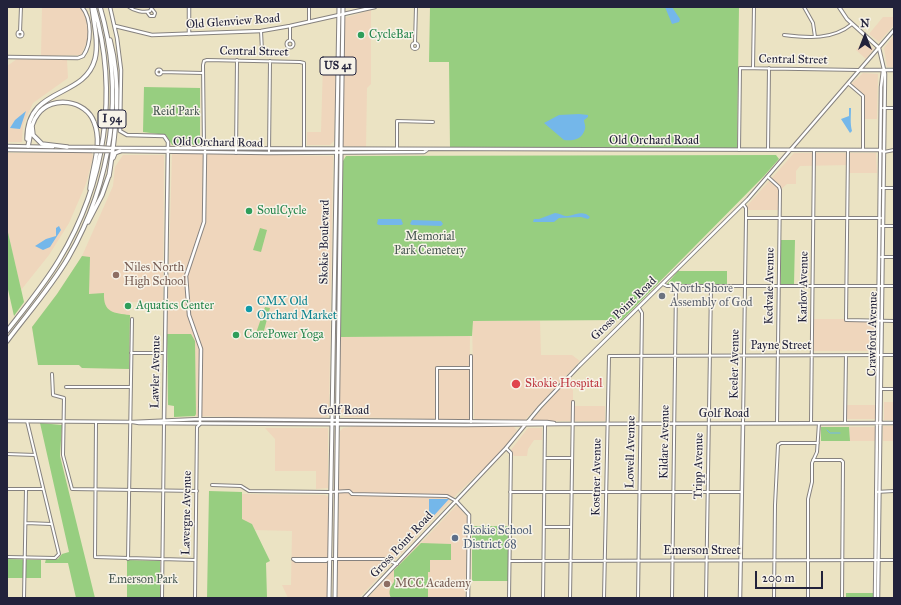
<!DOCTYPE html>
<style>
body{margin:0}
#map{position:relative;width:901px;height:605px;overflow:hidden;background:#ebe3c3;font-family:"IM FELL Great Primer",serif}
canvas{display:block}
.frame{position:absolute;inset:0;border:8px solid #22223b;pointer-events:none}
.north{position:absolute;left:845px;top:16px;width:40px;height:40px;-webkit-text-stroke:3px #f7f3e8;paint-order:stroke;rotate:0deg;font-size:11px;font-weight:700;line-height:16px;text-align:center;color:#22223b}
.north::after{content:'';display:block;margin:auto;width:14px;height:18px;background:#22223b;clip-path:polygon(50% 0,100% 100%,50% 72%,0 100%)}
.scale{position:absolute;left:755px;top:571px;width:68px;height:18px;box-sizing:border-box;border:2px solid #22223b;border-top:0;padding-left:5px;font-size:12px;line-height:14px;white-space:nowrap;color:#22223b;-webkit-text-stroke:3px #f7f3e8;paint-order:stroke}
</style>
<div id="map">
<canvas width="901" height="605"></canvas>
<div class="frame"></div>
<div class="north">N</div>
<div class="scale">200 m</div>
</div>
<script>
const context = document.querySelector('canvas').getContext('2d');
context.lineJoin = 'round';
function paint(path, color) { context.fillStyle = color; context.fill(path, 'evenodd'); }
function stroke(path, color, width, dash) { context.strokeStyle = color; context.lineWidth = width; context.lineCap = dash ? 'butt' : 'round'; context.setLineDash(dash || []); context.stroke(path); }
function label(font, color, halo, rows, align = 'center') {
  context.font = font + ' "IM FELL Great Primer",serif'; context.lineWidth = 3; context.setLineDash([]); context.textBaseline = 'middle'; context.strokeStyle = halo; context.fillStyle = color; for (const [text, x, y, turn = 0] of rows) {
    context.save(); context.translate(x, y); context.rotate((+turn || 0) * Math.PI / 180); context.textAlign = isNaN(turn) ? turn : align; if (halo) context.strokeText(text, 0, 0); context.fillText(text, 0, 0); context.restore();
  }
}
paint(new Path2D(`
 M42,7H80L84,11L88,29L87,42L81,55L41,56Z
 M371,10V84L367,88L366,147L343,146L344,18Z
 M883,17H894V25L879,42L869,34Z
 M894,35V67H887L884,48Z
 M864,40L874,49L866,59L856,50Z
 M17,59L67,60L68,78L33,103L23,125L22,142H7V66Z
 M323,64H336L334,141L330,145H307V132H321Z
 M863,73L878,74L877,119H865V95L851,84Z
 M7,153H92L93,157L86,184L69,223L49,255L21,290L7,228Z
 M794,153H876L877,173H849V165L800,166L796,171V184H787L779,191V210H749L746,207Z
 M172,154H203L202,220H206L207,154L333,156L329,413L327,417L315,419L195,416L196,414L191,334H167Z
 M123,155H164L163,303L130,302L129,369L82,368L79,365H39L32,327L57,294L82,256L113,186L115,167Z
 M814,319H845V322H876V351H813Z
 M472,321H540L541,355H572L580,361L525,420L475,419L474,417Z
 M470,336L469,420L345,417L340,413V337Z
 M565,383L573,390V406H605V421H531Z
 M884,402H894V420H884Z
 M845,405H876V417L875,419H845Z
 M359,426L514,427L517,430L502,451L457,494L359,598H337L340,431L343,428Z
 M883,426H894V441H883Z
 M849,427H875L876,441H850Z
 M265,428H328V488L316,489V471H275V439Z
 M528,428H542V440H534L528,449L527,456H514L510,451Z
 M242,494L325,495L329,497L327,598H288L282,585H291L292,531L254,530L252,524L242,520Z
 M457,505L468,518L465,598H368L416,543H421Z`), '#efd6bc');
paint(new Path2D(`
 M430,7H739L737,148H450L449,62H429Z
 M144,87L200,88V145H172L166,135L143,132Z
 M776,155L779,159L764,176L622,320L473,321L472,336L340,337L343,161L346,156Z
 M7,228L24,302L14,316L7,285Z
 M260,228L267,230L261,252L253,250Z
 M781,240H795L794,285L781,284Z
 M82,256L90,257L89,294L104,293C103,313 114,313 130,315L129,369L82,368L79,365H38L32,327L57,294Z
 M678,271H727V285H666Z
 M265,307L270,308L262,338L258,339L255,336Z
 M167,334H191L195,341L196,414L195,416L174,417V406L168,405Z
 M40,423L62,425L60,456L95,598H76L68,563H45L46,559H58L62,554L69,552Z
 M821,427H849L850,441H821Z
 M209,491L242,492V519L252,524L270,561L266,563L267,598H207Z
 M472,526H509L508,581H472Z
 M421,543L451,544V560H430V572H428V598H391C388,592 390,587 394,582V570Z
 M7,559L41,560V578H7Z
 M127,560L160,561V598H127Z
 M846,593H873V598H846Z`), '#97ce80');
paint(new Path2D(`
 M665,7H672L680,19L679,22L672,24Z
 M849,108H851C851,117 850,123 852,131L850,133L841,119L849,116Z
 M26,111L20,129L10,128L15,120Z
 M579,114L588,115V117L584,120C584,123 586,126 585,129C582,140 573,141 564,140L544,123L559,115Z
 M555,213C559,213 565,217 568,216C576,215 583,210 590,217L588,219L581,217L559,218L554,222H533L534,219H539Z
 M378,219H401L403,224L401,225H379L377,224Z
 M412,220L441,221L443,224L441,226L412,225L410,224Z
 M59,226L61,230L50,247L43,250L35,246L46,239L56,236V228Z
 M429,499H449L429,521Z`), '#74b7ea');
stroke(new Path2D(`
 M827,430L830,433H840`), '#74b7ea', 1);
const street = new Path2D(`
 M129,7C134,11 144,13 150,11L152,7
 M804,7L813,23L815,37
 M147,12L150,16H154L155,13L152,9
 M309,22V7
 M290,26V40
 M261,31L262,51
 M17.5 34a2.5 2.5 0 1 1 5 0a2.5 2.5 0 1 1-5 0Z
 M20,32L21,7
 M784,35C808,38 833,40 852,24
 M286.5 44a3.5 3.5 0 1 1 7 0a3.5 3.5 0 1 1-7 0Z
 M412 46a3 3 0 1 1 6 0a3 3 0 1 1-6 0Z
 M415,43L416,7
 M753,68L754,7
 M156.5 72a2.5 2.5 0 1 1 5 0a2.5 2.5 0 1 1-5 0Z
 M161,72L203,73
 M849,84L863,96V150
 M883,108H894
 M204,147L203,65L204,61L207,60L300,62L304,63V148
 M397,149V121L433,122
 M739,150L740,68L859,70
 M768,150L769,68
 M848,150L846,320L894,321
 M884,152L894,150
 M236,153L237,60
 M269,153L270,61
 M768,177L779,187L780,190L777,423
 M880,188H894
 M746,218H881
 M880,226H894
 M881,257H894
 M663,284L667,286H894
 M131,353H165
 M52,374L53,395L64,398L63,455L72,489L197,491
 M66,387H131
 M881,389H894
 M437,421V368H471
 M96,422L95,557L195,560
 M471,422V356
 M743,423L746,218V208L743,204
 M811,423L814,150
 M845,423L846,355
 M506,448L511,453L509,598
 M7,454L35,455
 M545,458H572
 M813,460H841L843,462L842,598
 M212,485L241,486L249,491L330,492L349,491L352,494L447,496L456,501
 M7,489H43
 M510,492H742
 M876,492L894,491
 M26,523L51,524
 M544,527H571
 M7,557L55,558L59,554L27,421
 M128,559L132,319
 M293,559H385L397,564
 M293,559L296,561H326L328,559
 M510,561L894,560
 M24,598L26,489
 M162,598L164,423
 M195,598L197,427L200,424
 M543,598L545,425
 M570,598L573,402
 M604,598L609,356L894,355
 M638,598L642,313L639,308
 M672,598L676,286
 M706,598L711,287
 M774,598L775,505L778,445L781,443H818
 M808,598V499L812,482V463L817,452L819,423`);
const secondary = new Path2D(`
 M110,7L117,38L121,70L120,131L127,135L164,136L168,142L164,421
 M839,7L847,19L879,48L885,74L878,598
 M115,26L152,35L261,31L290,26L375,7
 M189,34V7
 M7,57L78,58L83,56C92,44 92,19 82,7
 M861,70H894
 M7,146L53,147
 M66,147H94
 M111,148L880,150L884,152
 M7,150L93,151
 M119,151L269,153L424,152L427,150
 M7,421L133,422L200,419L547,422L554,423
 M133,422L139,423L465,425L561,424L894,423
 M200,423L201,349L189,315L186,276L204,222L205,151
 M456,501L469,515L468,598
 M364,598L506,448L540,407L579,366L748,199L894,30
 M740,598L743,423
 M875,598L881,87L883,71`);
const primary = new Path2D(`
 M329,598L339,7
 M335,598L343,7`);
const highway = new Path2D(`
 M32,126L33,135L42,144L67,147
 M27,139C27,85 84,100 95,59C99,43 94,24 92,7
 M28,146C31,135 30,124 38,114C52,95 86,100 94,122C103,144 92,167 90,189
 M113,158L115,153L120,151
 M109,176C116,131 122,85 110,40
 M88,222L102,195L109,175
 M7,331C25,308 44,285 59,260C105,184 119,93 94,7
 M7,341C28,313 51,287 68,258C112,182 125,92 100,7`);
stroke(street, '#86827f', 4);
stroke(secondary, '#86827f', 4.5);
stroke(primary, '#86827f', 5);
stroke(highway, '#86827f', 5.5);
stroke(street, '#fff', 2);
stroke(secondary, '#fff', 2.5);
stroke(primary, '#fff', 3);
stroke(highway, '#fff', 3.5);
const secondaryBridge = new Path2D(`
 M94,147L110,148
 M93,151H110`);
stroke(secondaryBridge, '#86827f', 4.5, []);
stroke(secondaryBridge, '#fff', 2.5);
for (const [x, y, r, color] of [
 [361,35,4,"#2e9e5b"],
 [249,211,4,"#2e9e5b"],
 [116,275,4,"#8d6e63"],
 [662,296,4,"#6b7280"],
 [128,306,4,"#2e9e5b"],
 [249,309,4,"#0f9aa8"],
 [236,335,4,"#2e9e5b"],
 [516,384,5,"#e0444e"],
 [455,538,4,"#5c6f8a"],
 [387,584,4,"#8d6e63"]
]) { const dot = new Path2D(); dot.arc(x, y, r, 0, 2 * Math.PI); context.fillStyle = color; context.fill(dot); stroke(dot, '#f7f3e8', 1.5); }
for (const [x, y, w] of [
 [338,66,36],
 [112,119,28]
]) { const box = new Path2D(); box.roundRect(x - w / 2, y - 9, w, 18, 3); context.fillStyle = '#f7f3e8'; context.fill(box); stroke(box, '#22223b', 1); }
label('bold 11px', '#22223b', null, [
 ["US 41",338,66],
 ["I 94",112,119]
]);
label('12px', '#22223b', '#f7f3e8', [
 ["Old Glenview Road",233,22,-4],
 ["Central Street",254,52,1],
 ["Central Street",793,60,1],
 ["Old Orchard Road",654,141],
 ["Old Orchard Road",218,143,1],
 ["Skokie Boulevard",325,242,-89],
 ["Kedvale Avenue",770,286,-89],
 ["Karlov Avenue",804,287,-89],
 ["Gross Point Road",624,309,-44],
 ["Crawford Avenue",873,334,-89],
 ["Payne Street",781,346],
 ["Keeler Avenue",735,364,-89],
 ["Lawler Avenue",156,372,-89],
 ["Golf Road",344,411],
 ["Golf Road",724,414],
 ["Kildare Avenue",665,442,-89],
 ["Lowell Avenue",631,452,-89],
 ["Tripp Avenue",699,466,-89],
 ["Kostner Avenue",597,477,-89],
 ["Lavergne Avenue",187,513,-89],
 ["Gross Point Road",402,545,-47],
 ["Emerson Street",702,551]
]);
label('12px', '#27864d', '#f7f3e8', [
 ["CycleBar",369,35],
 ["SoulCycle",257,211],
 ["Aquatics Center",136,306],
 ["CorePower Yoga",244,335]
], 'left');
label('12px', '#455650', '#f7f3e8', [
 ["Reid Park",176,112],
 ["Memorial",430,237],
 ["Park Cemetery",430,251],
 ["Emerson Park",143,580]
]);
label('12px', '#785e54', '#f7f3e8', [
 ["Niles North",124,268],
 ["High School",124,282],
 ["MCC Academy",395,584]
], 'left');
label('12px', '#5b616d', '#f7f3e8', [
 ["North Shore",670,289],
 ["Assembly of God",670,303]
], 'left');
label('12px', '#0d838f', '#f7f3e8', [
 ["CMX Old",257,302],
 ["Orchard Market",257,316]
], 'left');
label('12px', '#be3a42', '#f7f3e8', [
 ["Skokie Hospital",525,384]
], 'left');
label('12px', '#4e5e75', '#f7f3e8', [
 ["Skokie School",463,531],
 ["District 68",463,545]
], 'left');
</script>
